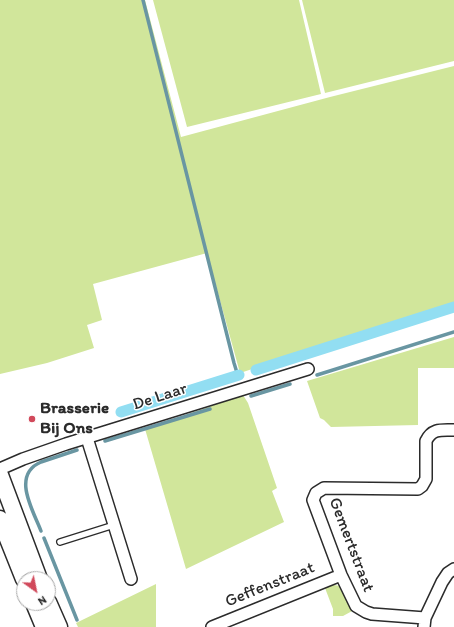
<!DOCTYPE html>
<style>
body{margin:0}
#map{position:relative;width:454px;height:627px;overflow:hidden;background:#fff;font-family:Itim,sans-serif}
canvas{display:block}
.north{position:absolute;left:16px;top:571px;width:40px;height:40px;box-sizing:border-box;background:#fff;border:1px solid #aaa;border-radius:50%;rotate:147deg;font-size:11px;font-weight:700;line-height:16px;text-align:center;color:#2b2b2b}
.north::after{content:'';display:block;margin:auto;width:14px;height:18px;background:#d1495b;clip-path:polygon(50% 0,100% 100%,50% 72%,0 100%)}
</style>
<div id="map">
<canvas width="454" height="627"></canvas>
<div class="north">N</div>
</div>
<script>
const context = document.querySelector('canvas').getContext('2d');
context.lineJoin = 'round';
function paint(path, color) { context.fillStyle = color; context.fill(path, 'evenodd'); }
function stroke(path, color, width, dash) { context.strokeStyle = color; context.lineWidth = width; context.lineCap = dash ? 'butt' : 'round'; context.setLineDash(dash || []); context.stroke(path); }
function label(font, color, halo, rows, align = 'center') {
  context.font = font + ' Itim,sans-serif'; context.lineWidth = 3; context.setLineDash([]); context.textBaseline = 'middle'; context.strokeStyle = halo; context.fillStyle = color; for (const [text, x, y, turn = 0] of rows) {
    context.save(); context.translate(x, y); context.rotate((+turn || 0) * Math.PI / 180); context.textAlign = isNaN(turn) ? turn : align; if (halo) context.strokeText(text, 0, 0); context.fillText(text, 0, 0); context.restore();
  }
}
paint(new Path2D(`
 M0,0H145L181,137L330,97L454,66V303L240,373L207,253L93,284L102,320L87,325L94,348L47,363L0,374Z
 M153,0H299L321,94L187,127Z
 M302,0H454V61L325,93Z
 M454,337V368H418V425L331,427L324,420L320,418L307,381Z
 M243,395L248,403L277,488L272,491L284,522L186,569L145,429Z
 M156,584V627H78L76,623Z
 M334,585L340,586L348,602L354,610L343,616H333V609L325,588Z`), '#d1e69b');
stroke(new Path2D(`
 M143,0L234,363L238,376
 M317,375L454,332
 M251,396L290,384
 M105,441L210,409
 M41,531C33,510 11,475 41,462C53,458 65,454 77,450
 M44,538L77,620`), '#6996a2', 3.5);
stroke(new Path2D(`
 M256,370L454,307
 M121,412L239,375`), '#92def2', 11);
const lane = new Path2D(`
 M60,542L114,525`);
const street = new Path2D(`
 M87,438L131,579
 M0,469L23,459L66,444L308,369
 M425,618L372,614L366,612L356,606L341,575L313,500L316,493L324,488L418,489L422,486L426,479V441C432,428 442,430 454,430
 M212,627L341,575
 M424,627L425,618L442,582L448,573L454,569`);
const secondary = new Path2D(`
 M0,475L39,579
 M0,519L24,579
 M48,602L59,627
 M34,603L44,627`);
stroke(lane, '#2b2b2b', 8);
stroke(street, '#2b2b2b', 14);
stroke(secondary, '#2b2b2b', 19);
stroke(lane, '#fff', 5.5);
stroke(street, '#fff', 11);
stroke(secondary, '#fff', 16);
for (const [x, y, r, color] of [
 [32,419,4,"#d1495b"]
]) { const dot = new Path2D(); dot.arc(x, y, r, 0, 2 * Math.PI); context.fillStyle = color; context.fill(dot); stroke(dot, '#fff', 1.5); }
label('17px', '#2b2b2b', '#fff', [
 ["De Laar",160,397,-18],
 ["Gemertstraat",351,545,69],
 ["Geffenstraat",270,585,-22]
]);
label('bold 17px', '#2b2b2b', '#fff', [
 ["Brasserie",40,409],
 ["Bij Ons",40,429]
], 'left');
</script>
